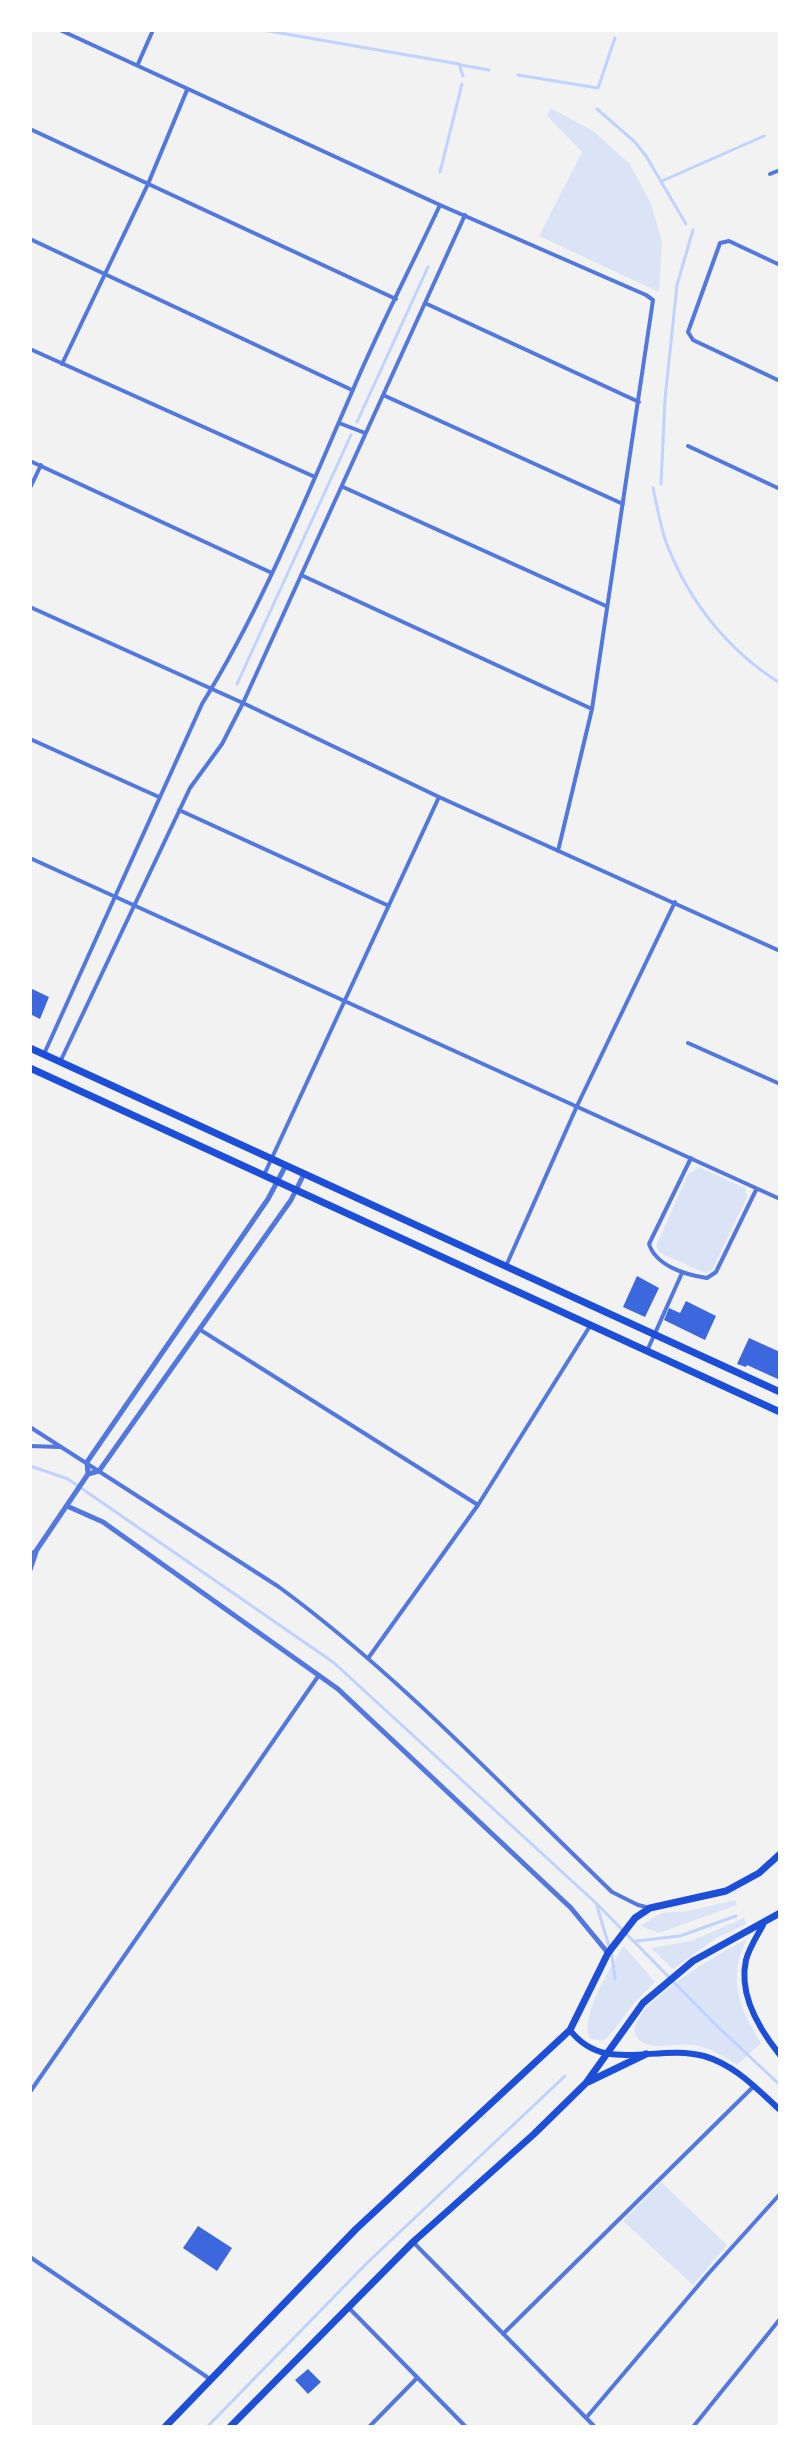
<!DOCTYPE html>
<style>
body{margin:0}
#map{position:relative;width:810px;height:2457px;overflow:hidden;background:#f2f2f2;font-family:Ubuntu,sans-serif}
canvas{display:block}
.frame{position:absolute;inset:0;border:32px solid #fff;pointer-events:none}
</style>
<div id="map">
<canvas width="810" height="2457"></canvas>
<div class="frame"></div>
</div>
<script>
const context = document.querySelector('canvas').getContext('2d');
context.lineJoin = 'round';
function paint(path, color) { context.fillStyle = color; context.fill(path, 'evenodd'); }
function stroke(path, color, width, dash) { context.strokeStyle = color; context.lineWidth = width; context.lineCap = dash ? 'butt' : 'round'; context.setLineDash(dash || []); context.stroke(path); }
paint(new Path2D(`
 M551,108L593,131L630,164L651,204L662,242L659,292L539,236L582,152L547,116Z
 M699,1167L745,1188L747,1197L712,1270L705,1273L660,1253L656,1246L688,1174Z
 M735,1900L737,1905L659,1933L640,1926L662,1913L689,1911Z
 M744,1918L747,1924L718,1937L673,1969L651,1948L691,1941Z
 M747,1939C727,1978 739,2008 761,2043L737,2065C723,2056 709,2047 692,2045C678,2043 655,2050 642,2042C604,2017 729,1948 747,1939Z
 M624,1946L655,1982L636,2001L609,2036L603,2041L591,2039C577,2021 612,1963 624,1946Z
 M661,2182L727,2245L693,2285L623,2221Z`), '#dbe4f7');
stroke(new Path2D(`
 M263,30L459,64L463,76
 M461,65L489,70
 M518,75L598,88L615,38
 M597,109L635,142L646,156L686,224
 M440,172L462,84
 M662,181L764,136
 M357,422L428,267
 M661,484L665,399L677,285L693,230
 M653,488C657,505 660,525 666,542C688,600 727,650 780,683
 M237,684L351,435
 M30,1466L68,1479L333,1662L596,1903L717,2026L780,2085
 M597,1906L612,1956L615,1979
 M636,1941L680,1936L736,1916
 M207,2427L368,2262L565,2076`), '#bfd3fe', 3);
paint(new Path2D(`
 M30,988L49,997L40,1019L30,1014Z
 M637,1276L659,1288L645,1317L623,1307Z
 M686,1301L716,1316L705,1340L664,1320L669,1308L680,1313Z
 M749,1338L780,1352V1380L747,1365L746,1367L737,1364Z
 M198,2226L232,2248L217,2271L183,2248Z
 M308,2369L321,2382L308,2394L295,2380Z`), '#3d67dc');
stroke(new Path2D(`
 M60,30L440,205L646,295L653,300L592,709L558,851
 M138,64L153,30
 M30,129L396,299
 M770,174L780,170
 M30,239L352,390
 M780,265L729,241L720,243L688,332L693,340L780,381
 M427,304L639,402
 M30,349L315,477
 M62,364L148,184L187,90
 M383,395L623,504
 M339,423L365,433
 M688,446L780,489
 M30,461L272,573
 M343,487L606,606
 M30,488L41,465
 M301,575L592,709
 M30,607L243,703L439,797L780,951
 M30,739L159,797
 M179,810L389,906
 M30,858L780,1199
 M688,1043L780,1084
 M44,1054L202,704C263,606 306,497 352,392C379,328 411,267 440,205
 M60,1062L190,788L222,744L243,703L465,215
 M691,1158L649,1244C656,1266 686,1275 707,1278L716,1272L756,1190
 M264,1175L439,797
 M506,1266L577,1106L675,902
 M199,1329L478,1505
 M647,1351L682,1273
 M30,1427L279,1587C400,1676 504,1788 612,1892L638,1905L650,1908
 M30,1446L60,1447
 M369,1657L478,1505L590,1326
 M30,2092L319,1675
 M414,2243L595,2427
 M30,2257L210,2379
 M348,2307L466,2427
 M503,2334L754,2086
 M586,2418L708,2274L780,2194
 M369,2427L417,2378
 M693,2427L780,2319`), '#5277de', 4);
stroke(new Path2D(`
 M88,1474L87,1462L268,1199L286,1165
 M67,1506L103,1522L338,1689L571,1908L608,1953
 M30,1556L36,1551L88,1474L99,1471L291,1200L304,1174
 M30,1570L36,1552`), '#5277de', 5);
stroke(new Path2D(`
 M763,1925C757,1936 749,1948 746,1960C738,1995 759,2029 780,2055
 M570,2030C604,2075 657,2043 704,2056C735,2065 757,2089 780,2110`), '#1d4ed8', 6);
stroke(new Path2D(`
 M30,1048L780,1392
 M30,1068L780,1412
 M588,2082L646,2054
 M165,2427L356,2229L570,2030L608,1953L635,1918L650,1908L726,1891L759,1873L780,1854
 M230,2427L413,2242L534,2134L586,2083L643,2003L693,1961L780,1913`), '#1d4ed8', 7);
</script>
